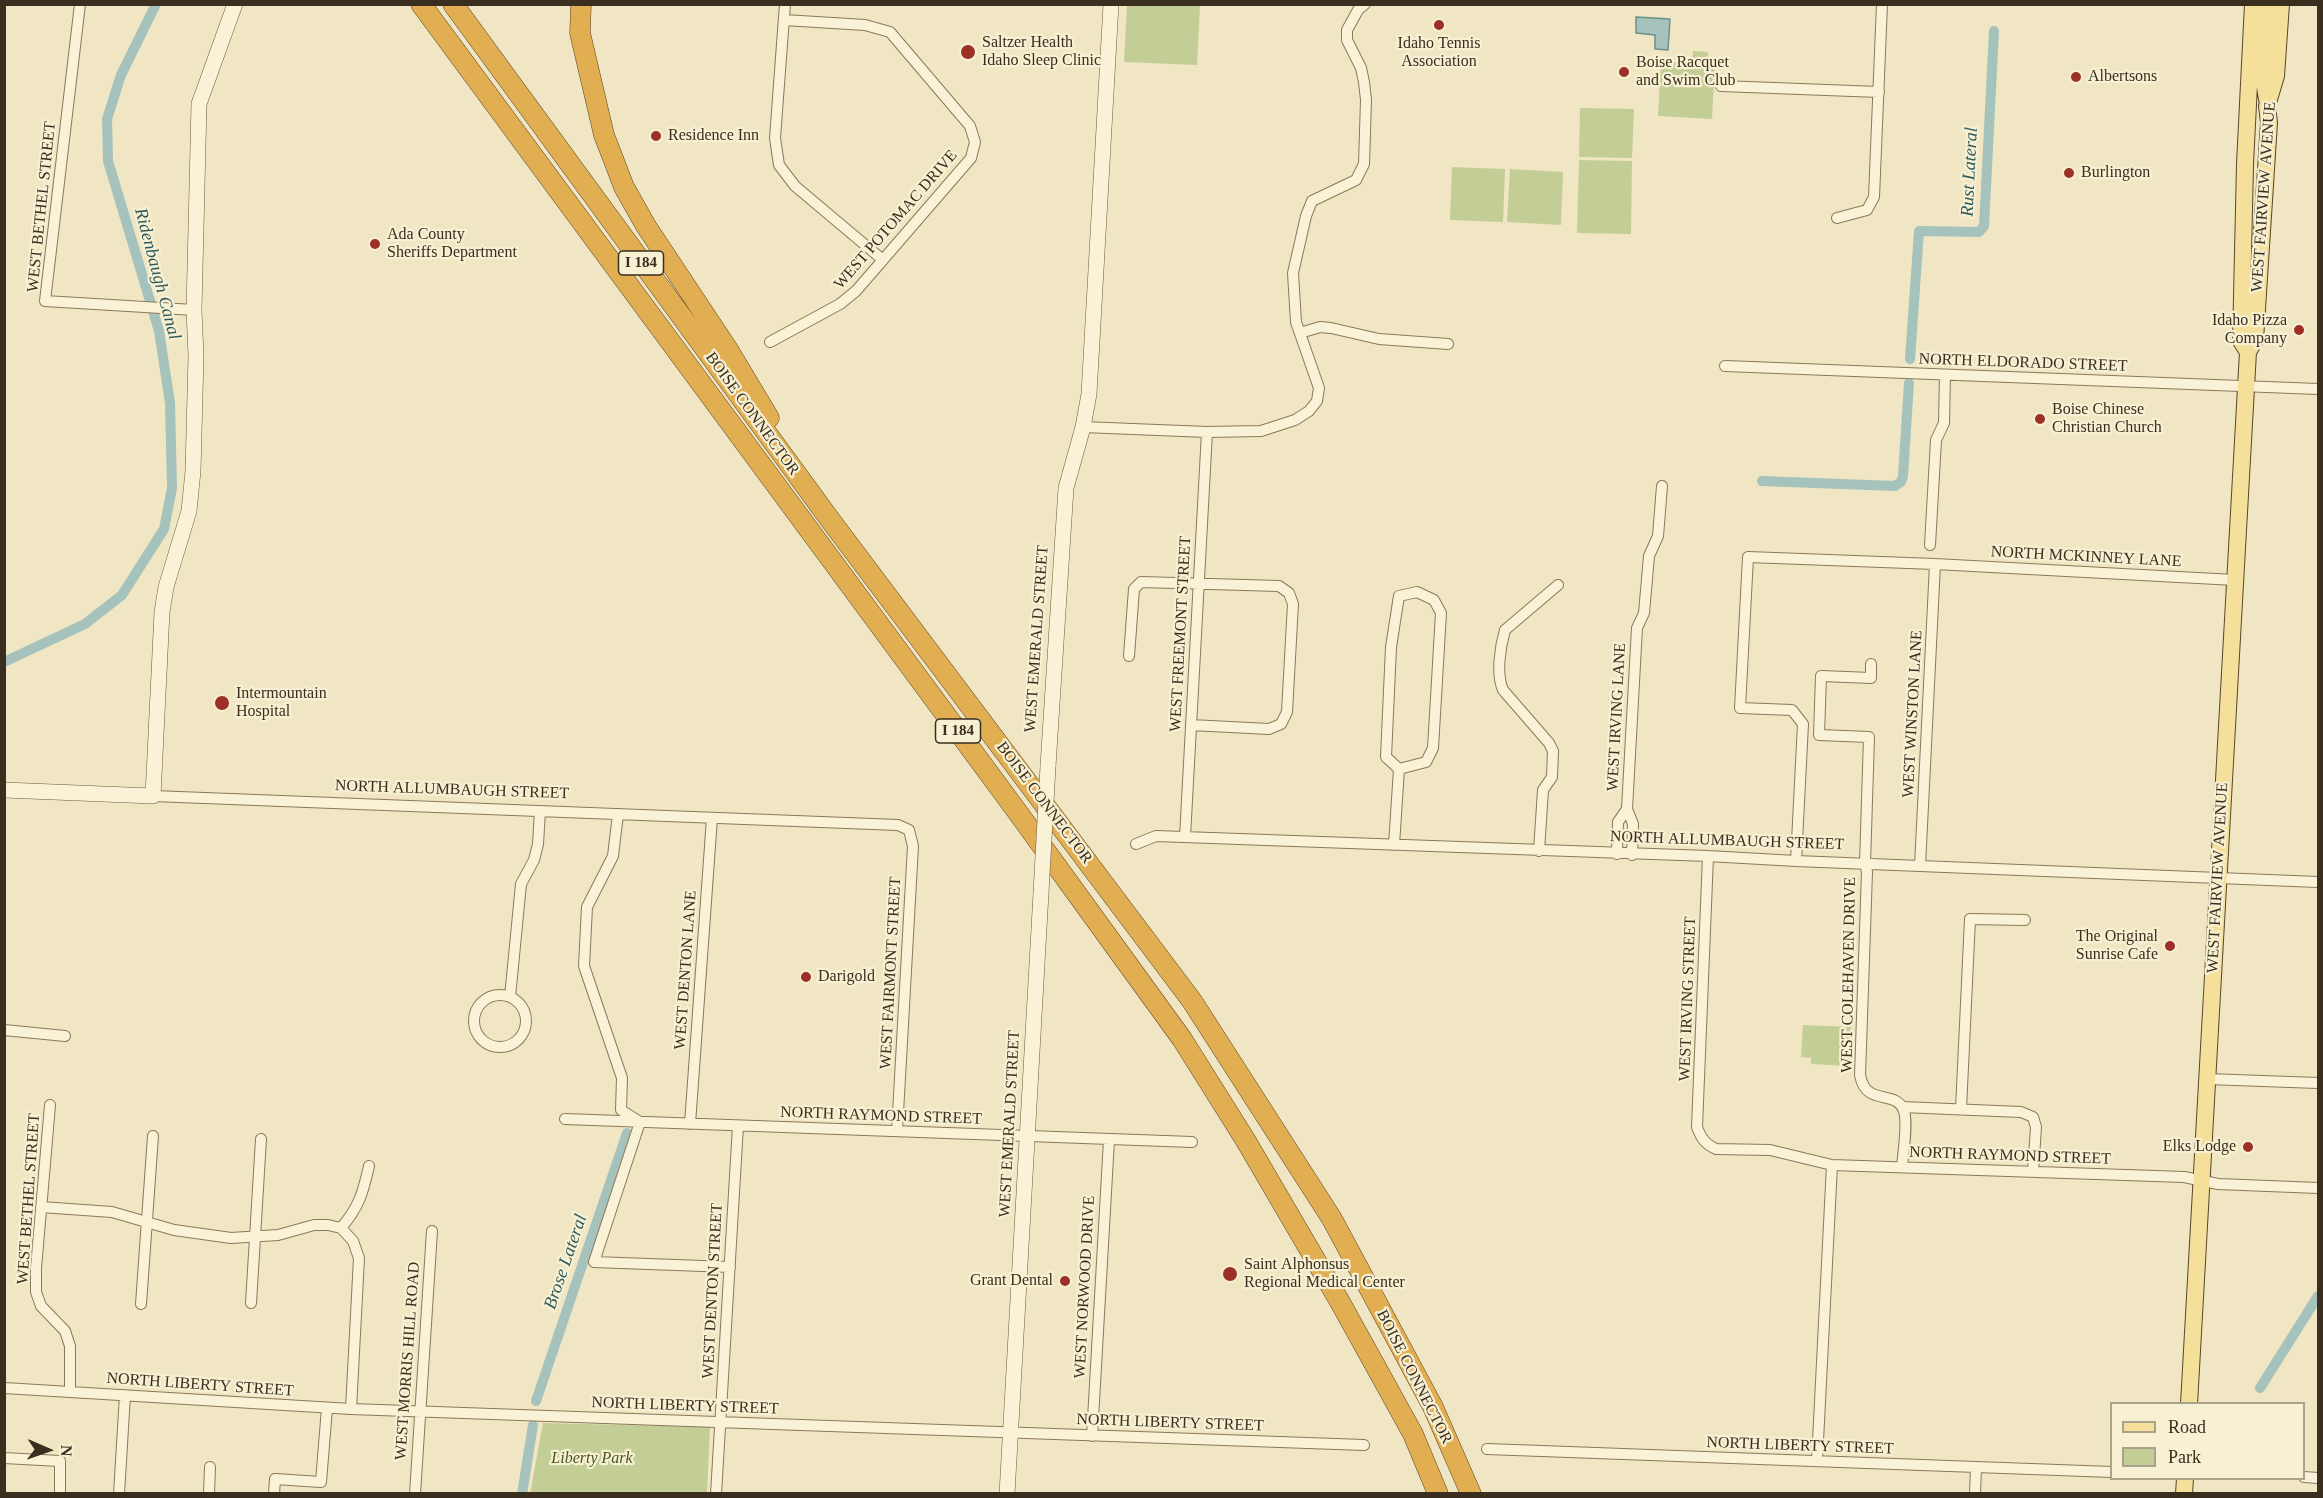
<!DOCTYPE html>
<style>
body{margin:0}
#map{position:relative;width:2323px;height:1498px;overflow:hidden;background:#f0e6c3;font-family:"Times New Roman",serif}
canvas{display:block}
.frame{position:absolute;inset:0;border:6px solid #3a2e1e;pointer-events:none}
.legend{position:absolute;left:2110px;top:1402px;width:195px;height:78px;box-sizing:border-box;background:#f7f0d3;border:2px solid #aba28b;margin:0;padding:8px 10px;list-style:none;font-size:18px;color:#3a2e1e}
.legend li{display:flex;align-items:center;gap:12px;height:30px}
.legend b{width:30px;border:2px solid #aba28b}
.north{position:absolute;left:18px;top:1420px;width:60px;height:60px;-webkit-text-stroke:4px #f7f0d3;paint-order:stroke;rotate:92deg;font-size:16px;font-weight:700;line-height:24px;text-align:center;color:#3a2e1e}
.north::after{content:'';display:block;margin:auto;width:21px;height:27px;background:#3a2e1e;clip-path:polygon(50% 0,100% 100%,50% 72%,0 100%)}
</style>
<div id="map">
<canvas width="2323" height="1498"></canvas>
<div class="frame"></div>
<ul class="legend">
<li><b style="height:8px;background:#f4e09a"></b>Road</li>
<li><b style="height:16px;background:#c3ce97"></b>Park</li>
</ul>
<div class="north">N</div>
</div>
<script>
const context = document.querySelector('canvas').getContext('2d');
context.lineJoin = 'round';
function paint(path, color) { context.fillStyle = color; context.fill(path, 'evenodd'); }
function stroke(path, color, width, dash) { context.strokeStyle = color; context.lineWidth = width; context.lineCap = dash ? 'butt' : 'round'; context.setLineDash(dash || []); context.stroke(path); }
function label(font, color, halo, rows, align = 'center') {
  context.font = font + ' "Times New Roman",serif'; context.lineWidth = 4.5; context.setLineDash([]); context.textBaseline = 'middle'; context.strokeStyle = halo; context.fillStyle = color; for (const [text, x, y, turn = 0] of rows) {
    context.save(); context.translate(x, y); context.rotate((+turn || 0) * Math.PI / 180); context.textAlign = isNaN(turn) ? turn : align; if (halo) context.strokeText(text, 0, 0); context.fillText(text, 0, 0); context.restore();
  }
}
paint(new Path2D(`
 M1127,5H1200L1197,65L1124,62Z
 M1693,51L1708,52V64H1715L1712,119L1658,116L1661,62L1692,63Z
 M1580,108L1634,109L1632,158L1579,157Z
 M1579,160L1632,161L1631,234L1577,233Z
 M1452,167L1505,169L1503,222L1450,220Z
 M1510,169L1563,172L1561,225L1507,222Z
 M1803,1025L1851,1027L1849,1066L1811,1064V1058L1801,1057Z
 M543,1423L710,1427L707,1493L530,1494Z`), '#c3ce97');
const water = new Path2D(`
 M1636,17L1670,19L1668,50L1655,49V35L1636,33Z`);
paint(water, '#a6c2bc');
stroke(water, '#6c918b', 1.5);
stroke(new Path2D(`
 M1910,359L1919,231L1979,232L1984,226L1994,31
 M1762,481L1895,486L1901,482L1903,476L1909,383
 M4,662L85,624L122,595L164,529L172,488L170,403L159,331L108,161L107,119L121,75L156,4
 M2260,1388L2318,1296
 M536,1401L627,1133
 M522,1494L533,1425`), '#a6c2bc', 10);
const street = new Path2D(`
 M80,4L45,301L194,310
 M785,4L775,138L779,165L795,186L883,260
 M1721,86L1879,92
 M1837,218L1867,210L1874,197L1882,4
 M1300,333L1320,327L1331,328L1379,339L1448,344
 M770,342L840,304L856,291L971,158L975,142L970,126L890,32L865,25L784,20
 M1725,366L2318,389
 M1083,427L1207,432L1261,431L1295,420L1309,411L1317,401L1319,388L1296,322L1293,273L1306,216L1312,201L1356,180L1364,164L1366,100L1364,82L1361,68L1347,40V30L1358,10L1365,4
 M1930,545L1936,440L1944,423L1945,375
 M1417,592L1434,600L1441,613L1433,748L1426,762L1399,769L1386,757L1391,647L1399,596Z
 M1129,656L1134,589L1141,582L1279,586L1289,593L1293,604L1287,712L1281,724L1269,729L1191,725
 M1871,664V678L1821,676L1819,735L1869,737L1865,864L1867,872L1860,1075C1866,1108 1896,1088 1904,1111C1908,1124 1903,1153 1902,1167
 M153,796L898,825L909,830L913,846L897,1131
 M1627,809L1637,628L1644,613L1649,556L1658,536L1662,486
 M618,814L613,856L587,907L584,966L622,1078L621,1110L640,1122L594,1262L730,1267
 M1185,837L1207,432
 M1136,844L1156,836L1708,856L1796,861L2318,882
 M1394,845L1399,769
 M1539,851L1543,790L1552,777L1553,751L1549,743L1503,690C1496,674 1500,647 1505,630L1558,585
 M1617,854L1618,822L1627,809L1633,824L1632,855
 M1708,856L1697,1127C1701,1138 1705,1144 1716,1149L1770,1150L1832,1165L2184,1177L2218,1184L2318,1188
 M1796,861L1803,724L1792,710L1740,708L1748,557L1935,564L2235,580
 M1920,866L1935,564
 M474 1021a26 26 0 1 1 52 0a26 26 0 1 1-52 0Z
 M510,997L521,884L534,860L538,844L540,811
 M4,1030L65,1036
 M2207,1079L2318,1083
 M50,1105L36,1268V1292L41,1306L65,1331L70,1346V1391
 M1902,1107L2021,1112L2033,1117L2036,1127L2033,1172
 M1961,1109L1970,919L2025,920
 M565,1119L1192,1142
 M690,1124L712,818
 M41,1207L112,1212L174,1230L231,1238L278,1235L314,1225H328L341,1228L353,1241L359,1258L351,1409
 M341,1228C359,1207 363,1193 369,1166
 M251,1303L261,1139
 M141,1304L153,1136
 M4,1388L351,1409L1364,1445
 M1092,1436L1109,1140
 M1487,1449L2112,1472
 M4,1458L60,1461V1494
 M1817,1461L1832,1165
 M2304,1477L2318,1478
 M119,1494L125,1395
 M209,1494L210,1467
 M274,1494L275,1479L321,1482L327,1408
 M415,1494L432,1231
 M716,1494L738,1126
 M1975,1494L1976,1467`);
const secondary = new Path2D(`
 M1048,766L1066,488L1083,427L1089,394L1111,4
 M4,790L153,796L162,612L166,587L189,511L193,471L196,356L194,310L199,104L235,4
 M1007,1494L1041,893`);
const primary = new Path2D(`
 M2266,4L2263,75L2267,99
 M2248,352L2241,341L2245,164L2253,4
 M2189,1404L2248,352L2255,340L2269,123L2267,106L2276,76L2281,4
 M2184,1494L2185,1478`);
const highway = new Path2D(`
 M421,4L1016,810L1182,1039L1246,1141L1340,1302L1413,1434L1438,1494
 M453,4L831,521L1192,1001L1332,1219L1433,1407L1471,1494
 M581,4L580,33L604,135L624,187L646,226L727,348L769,418`);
stroke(street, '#8b7859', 12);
stroke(secondary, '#6d593d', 16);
stroke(primary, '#58452e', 18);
stroke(highway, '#58452e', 21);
stroke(street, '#faf2d7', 10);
stroke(secondary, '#faf2d7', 15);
stroke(primary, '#f4e09a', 16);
stroke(highway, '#e1ae52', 20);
const secondaryBridge = new Path2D(`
 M1041,893L1048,766`);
stroke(secondaryBridge, '#6d593d', 16, []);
stroke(secondaryBridge, '#faf2d7', 15);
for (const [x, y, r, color] of [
 [1439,25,6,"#9c3027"],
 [968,52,8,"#9c3027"],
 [1624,72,6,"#9c3027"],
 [2076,77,6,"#9c3027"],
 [656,136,6,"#9c3027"],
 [2069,173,6,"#9c3027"],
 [375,244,6,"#9c3027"],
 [2299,330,6,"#9c3027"],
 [2040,419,6,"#9c3027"],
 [222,703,8,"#9c3027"],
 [2170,946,6,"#9c3027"],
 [806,977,6,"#9c3027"],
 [2248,1147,6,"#9c3027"],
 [1230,1274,8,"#9c3027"],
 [1065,1281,6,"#9c3027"]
]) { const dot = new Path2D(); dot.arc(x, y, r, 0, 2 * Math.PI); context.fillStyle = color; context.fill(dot); stroke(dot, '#f7f0d3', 2); }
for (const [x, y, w] of [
 [641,263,45],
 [958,731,45]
]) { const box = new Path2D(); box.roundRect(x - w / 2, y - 12, w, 24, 4.5); context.fillStyle = '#f7f0d3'; context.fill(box); stroke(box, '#3a2e1e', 1.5); }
label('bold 15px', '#3a2e1e', null, [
 ["I 184",641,263],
 ["I 184",958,731]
]);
label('16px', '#3a2e1e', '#f7f0d3', [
 ["Saltzer Health",982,43],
 ["Idaho Sleep Clinic",982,61],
 ["Idaho Tennis",1439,44,"center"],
 ["Association",1439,62,"center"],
 ["Boise Racquet",1636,63],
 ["and Swim Club",1636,81],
 ["Albertsons",2088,77],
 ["Residence Inn",668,136],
 ["Burlington",2081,173],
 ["Ada County",387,235],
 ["Sheriffs Department",387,253],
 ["Idaho Pizza",2287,321,"right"],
 ["Company",2287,339,"right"],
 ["Boise Chinese",2052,410],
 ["Christian Church",2052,428],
 ["Intermountain",236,694],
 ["Hospital",236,712],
 ["The Original",2158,937,"right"],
 ["Sunrise Cafe",2158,955,"right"],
 ["Darigold",818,977],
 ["Elks Lodge",2236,1147,"right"],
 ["Saint Alphonsus",1244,1265],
 ["Regional Medical Center",1244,1283],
 ["Grant Dental",1053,1281,"right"]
], 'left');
label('16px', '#3a2e1e', '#f7f0d3', [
 ["WEST FAIRVIEW AVENUE",2264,197,-86],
 ["WEST BETHEL STREET",42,207,-84],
 ["WEST POTOMAC DRIVE",896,220,-49],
 ["NORTH ELDORADO STREET",2023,363,2],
 ["BOISE CONNECTOR",752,414,54],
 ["NORTH MCKINNEY LANE",2086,557,3],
 ["WEST FREEMONT STREET",1181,634,-87],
 ["WEST EMERALD STREET",1037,639,-86],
 ["WEST WINSTON LANE",1913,714,-87],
 ["WEST IRVING LANE",1617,717,-87],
 ["NORTH ALLUMBAUGH STREET",452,790,2],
 ["BOISE CONNECTOR",1044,803,53],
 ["NORTH ALLUMBAUGH STREET",1727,841,2],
 ["WEST FAIRVIEW AVENUE",2218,878,-87],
 ["WEST DENTON LANE",686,970,-86],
 ["WEST FAIRMONT STREET",891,973,-87],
 ["WEST COLEHAVEN DRIVE",1849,975,-89],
 ["WEST IRVING STREET",1688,999,-88],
 ["NORTH RAYMOND STREET",881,1116,2],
 ["WEST EMERALD STREET",1010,1124,-87],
 ["NORTH RAYMOND STREET",2010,1156,2],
 ["WEST BETHEL STREET",29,1199,-86],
 ["WEST NORWOOD DRIVE",1085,1287,-87],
 ["WEST DENTON STREET",713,1291,-87],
 ["WEST MORRIS HILL ROAD",408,1361,-86],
 ["BOISE CONNECTOR",1414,1377,63],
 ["NORTH LIBERTY STREET",200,1385,4],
 ["NORTH LIBERTY STREET",685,1406,2],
 ["NORTH LIBERTY STREET",1170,1423,2],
 ["NORTH LIBERTY STREET",1800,1446,2]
]);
label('italic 16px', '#465724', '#f7f0d3', [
 ["Liberty Park",592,1459]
]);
label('italic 18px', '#2d595a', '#f7f0d3', [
 ["Rust Lateral",1970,172,-87],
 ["Ridenbaugh Canal",157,274,75],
 ["Brose Lateral",566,1262,-71]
]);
</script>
